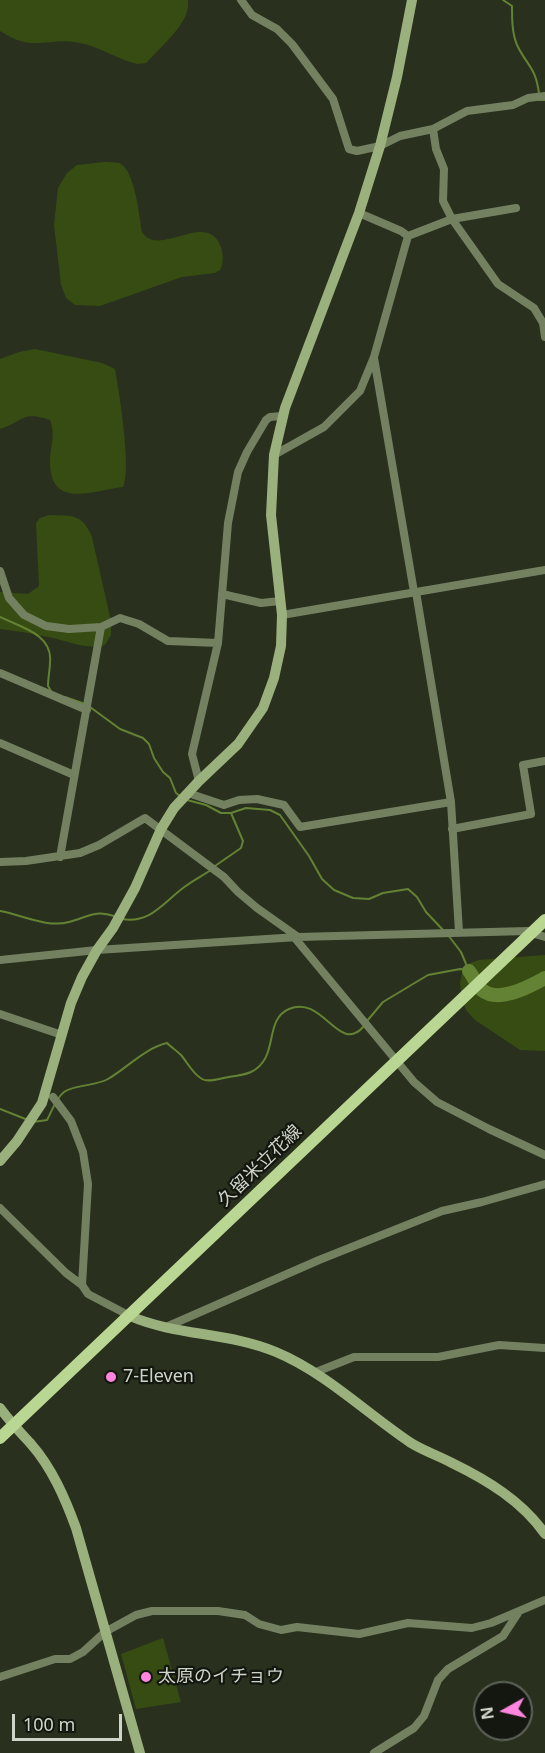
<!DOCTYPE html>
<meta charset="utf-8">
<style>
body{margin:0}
#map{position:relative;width:545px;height:1753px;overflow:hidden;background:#29301e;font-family:"Noto Sans",sans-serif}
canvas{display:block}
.north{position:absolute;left:473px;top:1681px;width:60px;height:60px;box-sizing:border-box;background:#13170f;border:2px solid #5e6359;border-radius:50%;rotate:262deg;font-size:16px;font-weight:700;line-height:24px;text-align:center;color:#cfd4c9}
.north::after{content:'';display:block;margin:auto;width:21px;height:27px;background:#fe86e0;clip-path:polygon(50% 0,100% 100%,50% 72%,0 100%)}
.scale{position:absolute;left:12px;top:1714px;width:110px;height:27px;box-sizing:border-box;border:3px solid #cfd4c9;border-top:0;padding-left:8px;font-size:18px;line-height:21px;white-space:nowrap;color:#cfd4c9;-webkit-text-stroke:4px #13170f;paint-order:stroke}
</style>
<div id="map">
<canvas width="545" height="1753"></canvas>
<div class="north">N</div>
<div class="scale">100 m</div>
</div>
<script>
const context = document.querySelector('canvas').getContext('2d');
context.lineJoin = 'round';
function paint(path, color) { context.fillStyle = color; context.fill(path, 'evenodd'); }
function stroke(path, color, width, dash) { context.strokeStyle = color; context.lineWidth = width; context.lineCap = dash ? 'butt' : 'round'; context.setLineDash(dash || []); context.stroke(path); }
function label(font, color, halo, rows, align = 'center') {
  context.font = font + ' "Noto Sans","Noto Sans JP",sans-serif'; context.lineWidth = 4.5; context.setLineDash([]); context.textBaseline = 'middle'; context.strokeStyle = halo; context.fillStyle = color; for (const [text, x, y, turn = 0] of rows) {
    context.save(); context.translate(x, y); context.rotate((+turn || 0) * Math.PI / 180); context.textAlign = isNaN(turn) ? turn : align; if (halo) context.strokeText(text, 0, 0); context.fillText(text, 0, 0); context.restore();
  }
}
paint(new Path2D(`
 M0,0H188C191,22 164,43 150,59L146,63L137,64C117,59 100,47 80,43C47,36 35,54 0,31Z
 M104,162C108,162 114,162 119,163C135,169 139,216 142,232C159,259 207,209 221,247C223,254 224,263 220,270L215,273L182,277L100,306L75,305L66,298L61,285L54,225L58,188L67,173L77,165Z
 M35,349L102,363L115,369C119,390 132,472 123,487C92,491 50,509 50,462C50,447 56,436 50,420C22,410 23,422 0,429V359L19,352Z
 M49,515C72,516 82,513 92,537L111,621V635L105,645C87,650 71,642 53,638C35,634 18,631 0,629V592L28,594L39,586L36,523L40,518Z
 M545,955V1051L520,1050L475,1020L466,1010L462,999L460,983L462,972L467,964L479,960Z
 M163,1638L181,1702L136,1709L121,1654Z`), '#374c12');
stroke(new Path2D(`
 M503,0L512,6C512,19 512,33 517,45C527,66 536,67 539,94
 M539,100H545
 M0,617C20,627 53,634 50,662C50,670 48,677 48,686L51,691
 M65,697L85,704
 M90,707L120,729L143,738L149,744L154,758L163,772L170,778L176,793L180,796
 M187,800L206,805L221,813H231L246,808L270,810L280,815L309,856L322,879L334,890L353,898L369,899L383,893L408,889L417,897L426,912L444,931
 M215,866L241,848L243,841L231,813
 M0,911C23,915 46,928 69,922C86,918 95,909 114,916
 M122,919C150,924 163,903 183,888C192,881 202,876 211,870
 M448,935L461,952L469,971
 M367,1021L383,1002L428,975L460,969L467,970
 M0,1109L28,1120
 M33,1122L47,1120C52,1111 56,1098 64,1092C73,1085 96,1086 108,1079C127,1068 145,1048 167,1043C171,1047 177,1051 181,1055C188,1063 192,1073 202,1079C209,1083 221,1078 229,1077C236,1076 244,1075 251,1072C280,1058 263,1020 289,1009C323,994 339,1056 364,1026`), '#648234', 2);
stroke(new Path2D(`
 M469,971C473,976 477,986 482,990C499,1004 530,986 545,978`), '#648234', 14);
stroke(new Path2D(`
 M241,0L252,15L277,29L292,44L333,99L349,149L357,151L380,146L400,136L433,129L467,111L513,105L528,98L545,96
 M433,129L436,149L444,169L443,201L452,219L498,284L534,308L543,323L545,337
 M359,213L401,231L408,236
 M374,358L414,592
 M274,455L324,427L360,391L374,357L408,236L452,219L516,208
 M0,571L9,598L24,615L46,626L69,629L101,627L120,618L139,624L168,641L218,643
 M416,592L451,802L459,932
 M222,594L261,603L280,601
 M282,615L545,570
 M0,673L87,710
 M0,743L74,775
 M199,781L192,754L218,643L228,523L238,472L247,452L266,420L270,417L282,416
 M188,793L224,805L239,800L257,799L284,805L300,827L451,802
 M452,829L531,814L523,765L545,761
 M60,857L101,627
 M0,862L26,861L80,853L99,845L145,818L224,877L238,892L257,908L298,937
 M294,937L414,1082L437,1102L489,1129L545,1155
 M0,960L97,950L298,937L528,931L531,933L545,937
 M0,1014L62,1035
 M53,1097L71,1121L83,1152L88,1184L82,1285
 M0,1208L66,1273L82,1285L88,1294L130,1316
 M166,1327L319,1260L442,1211L482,1202L545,1184
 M316,1372L354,1357H438L499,1345L545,1348
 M0,1677L55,1659H70L83,1652L105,1632L136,1615L152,1611H218L245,1615L259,1624L281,1630L297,1627L359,1634L408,1623L472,1628L491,1623L545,1600
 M374,1753L414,1728L424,1716L438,1680L448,1669L503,1636L518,1613`), '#738161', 8);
stroke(new Path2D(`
 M0,1161L17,1141L42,1103L71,1003L82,977L97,950L113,928L135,888L161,829L174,808L199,781L238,744L263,708L274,678L281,646L282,615L271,515L274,455L285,408L359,213L380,146L397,77L412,0
 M130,1316C176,1336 229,1332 276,1352C326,1373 366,1413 411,1443C424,1451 439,1456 452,1463C487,1480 522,1501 545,1534
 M0,1408C10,1422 20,1432 31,1444C52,1468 65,1498 76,1528L140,1753`), '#9ab17d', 10);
stroke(new Path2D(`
 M0,1438L545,920`), '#b9d692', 12);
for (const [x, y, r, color] of [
 [111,1377,6,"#fe86e0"],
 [146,1677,6,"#fe86e0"]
]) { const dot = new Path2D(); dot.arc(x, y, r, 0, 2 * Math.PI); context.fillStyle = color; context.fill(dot); stroke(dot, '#13170f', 2); }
label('18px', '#cfd4c9', '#13170f', [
 ["久留米立花線",260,1166,-44]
]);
label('18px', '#cfd4c9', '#13170f', [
 ["7-Eleven",123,1377],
 ["太原のイチョウ",158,1677]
], 'left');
</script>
